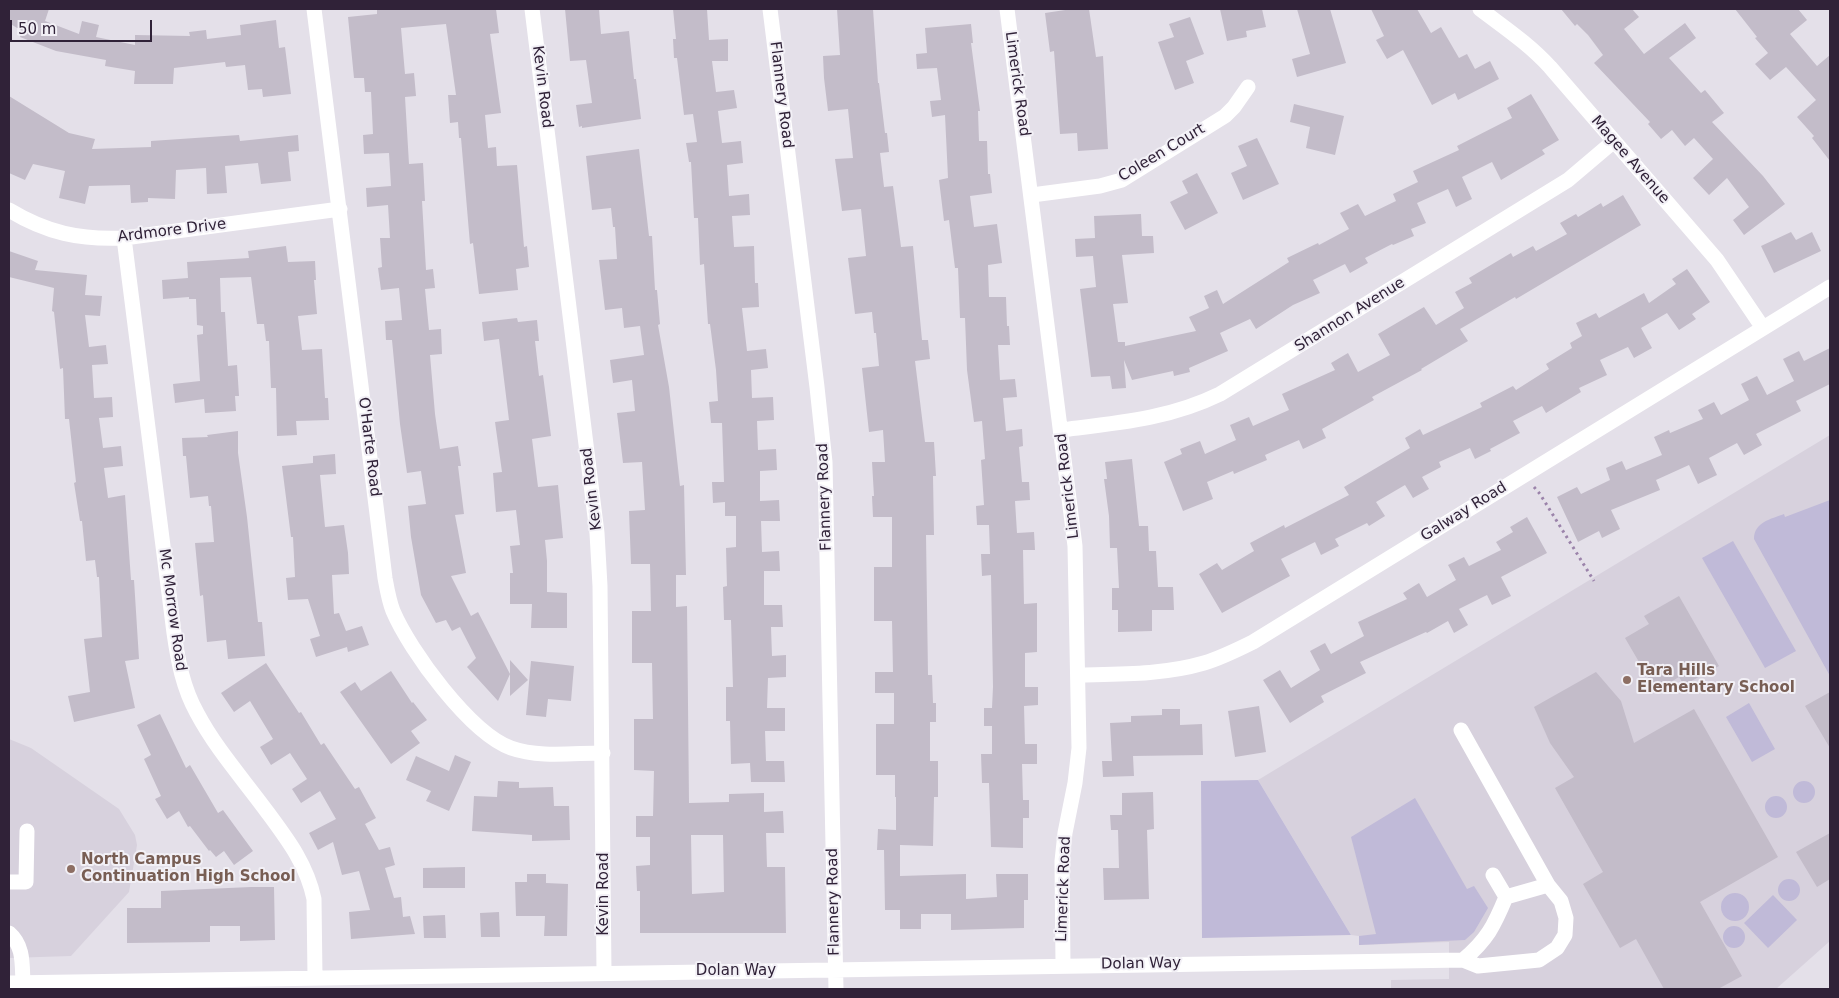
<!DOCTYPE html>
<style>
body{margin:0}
#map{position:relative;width:1839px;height:998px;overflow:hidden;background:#e4e0e9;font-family:"DejaVu Sans",sans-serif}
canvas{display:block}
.frame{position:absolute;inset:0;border:10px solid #302238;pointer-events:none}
.scale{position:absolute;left:10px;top:20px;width:142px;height:22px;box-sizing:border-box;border:2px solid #302238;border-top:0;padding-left:6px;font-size:15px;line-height:18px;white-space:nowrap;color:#302238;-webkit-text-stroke:4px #f2f0f6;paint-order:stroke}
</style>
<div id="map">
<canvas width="1839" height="998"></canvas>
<div class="frame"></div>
<div class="scale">50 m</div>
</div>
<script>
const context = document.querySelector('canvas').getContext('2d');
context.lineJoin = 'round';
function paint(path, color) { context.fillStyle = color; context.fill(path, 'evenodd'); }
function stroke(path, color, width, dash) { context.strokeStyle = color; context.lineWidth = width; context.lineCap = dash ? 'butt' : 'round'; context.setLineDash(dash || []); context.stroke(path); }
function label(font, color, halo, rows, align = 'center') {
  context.font = font + ' "DejaVu Sans",sans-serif'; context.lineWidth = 4; context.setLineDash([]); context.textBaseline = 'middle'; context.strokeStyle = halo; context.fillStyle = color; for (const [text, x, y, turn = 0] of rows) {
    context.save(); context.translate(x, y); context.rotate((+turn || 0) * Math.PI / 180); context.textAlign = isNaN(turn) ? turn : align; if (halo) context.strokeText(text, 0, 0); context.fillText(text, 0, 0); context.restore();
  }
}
paint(new Path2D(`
 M1830,435V941L1776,989H1391V980L1449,979V942L1359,945V936L1351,935L1258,780Z
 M9,739L31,748L119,809L135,835L137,845L129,892L71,956L9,958Z`), '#d7d1dd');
paint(new Path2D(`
 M1830,500V676L1754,539C1754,522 1771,519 1784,514L1785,517Z
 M1733,541L1796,651L1765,668L1702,558Z
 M1749,703L1775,749L1752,762L1726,717Z
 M1258,780L1351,935L1202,938L1201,781Z
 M1793 792a11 11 0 1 1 22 0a11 11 0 1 1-22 0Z
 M1765 807a11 11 0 1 1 22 0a11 11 0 1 1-22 0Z
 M1415,798L1467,889L1474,886L1488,908L1474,932L1465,940L1359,945V936L1376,934L1351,837Z
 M1778 890a11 11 0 1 1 22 0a11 11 0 1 1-22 0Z
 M1721 907a14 14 0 1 1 28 0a14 14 0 1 1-28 0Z
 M1773,895L1797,920L1768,948L1744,923Z
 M1723 937a11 11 0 1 1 22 0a11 11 0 1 1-22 0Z`), '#c0bad8');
paint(new Path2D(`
 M9,9H49L45,21L79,34L82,21L99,25L96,37L135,45V35L190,36L189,32L206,30L207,39L241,35L240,25L276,20L279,48L285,47L291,94L263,97L262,89L248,90L245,65L226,67L225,62L174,68L173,84H134L135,71L105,66L106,60L56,51L20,37L22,31L9,23Z
 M377,9H496L499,33L490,34L501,113L485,115L488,148L496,147L497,166L517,165L524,247L527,246L529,267L516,269L518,290L479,294L473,243L470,244L461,138H459L458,122L450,123L448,95H456L446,24L401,28L405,74L414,73L416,96L405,97L409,164L423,163L425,201H422L426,270L433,269L435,288L425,289L429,330L441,329L442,354L430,355L435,414L440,449L458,446L461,466H458L464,514L455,515L466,573L451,576L471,616L478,612L510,674L498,701L467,667L476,658L460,627L452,631L446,620L436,623L421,595L411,537L408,506L426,504L421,471L407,473L400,424L392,340H386L385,321L402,320L399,288L381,290L378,268L382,267L380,238H390L388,205L367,207L366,188L391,186L389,153L364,154L363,135L373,134L371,92H365L364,78H354L348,17L377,14Z
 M565,9H599L601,34L629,31L634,79H636L641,119L582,128V126L579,127L576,105L592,103L586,60L570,61Z
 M673,9H707L709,40L728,39V61H712L716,92L734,90L737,108L718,111L722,143L741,141L743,163L727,165L729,196L749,194L750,215L732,216L734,247L754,246L755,283H758L759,307L742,308L747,351L766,349L768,368L751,370L752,398L773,397L774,420L757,421L758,450L776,449L777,470L760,471V501L779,500L780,521H761L762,552L779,551L780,571H764V605H782L783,627H771L772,656L786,655V677L768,678L767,708H785V731H765L766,761H784L785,782H751L750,763L731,764L730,721H726V687H733L731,620H724L723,587L727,586L726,548L736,547V516H725V502L713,503L712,482H724L722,423H711L709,402L718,401L716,370L710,324H708L704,264L700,265L698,218H694L691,162H689L686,143L697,142L693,114L684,115L677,58H674L673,39H676Z
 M837,9H873L878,83H879L885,133H887L889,152L880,153L884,187L893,186L901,247L913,246L922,340H928L930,359L915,361L925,442H934L936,476H933L934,535H926L928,675H932L933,703H936V722H930V761H938V797H934L933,846L900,845V876L966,874V899L997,897L996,874H1028V900H1024V928L951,930V914H921V929H900V910H885L884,850H877L878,829L896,830V797H895V775H876V724H894V693H875V672H893L892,621H874V567H892V517H873L872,496H874L872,462H885L883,430L869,432L862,368L879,366L876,333H874L872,312L855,314L848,258L866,256L861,209L842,211L835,159L853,158L848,109L828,111L824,78L823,56L840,55Z
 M1072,9H1089L1096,57L1103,56L1108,149L1078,151L1077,133L1060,134L1054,51L1050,52L1045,13Z
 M1220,9H1262L1266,27L1246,31L1247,37L1227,41Z
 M1297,9H1330L1346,63L1297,77L1292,59L1310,54Z
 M1371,9H1417L1431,33L1441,27L1459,58L1467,54L1475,69L1490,61L1499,79L1458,100L1455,93L1432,105L1403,50L1387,59L1376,40L1384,36Z
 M1561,9H1632L1639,17L1624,29L1644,54L1685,23L1696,38L1669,58L1701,93L1705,90L1724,113L1712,122L1763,176L1785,204L1744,235L1733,220L1749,207L1727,178L1709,195L1693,178L1713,159L1694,138L1685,146L1672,130L1661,139L1648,124L1650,122L1594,63L1603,55L1588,35L1577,24L1575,26Z
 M1735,9H1798L1807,20L1790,34L1817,66L1830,55V161L1812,138L1814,136L1797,117L1816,100L1786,67L1770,80L1755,64L1768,53L1755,38L1757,37Z
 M1190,17L1204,54L1186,61L1194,83L1175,90L1158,42L1174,37L1169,24Z
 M971,24L973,43H971L980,111H978L979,141H987L988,174H990L992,193L970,196L974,227L997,224L1002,263L988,265L989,297H1006L1007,326H1009L1010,345H998L1000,380L1015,379L1017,397L1003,398L1006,431L1022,429L1023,446L1019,447L1022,482H1029L1030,500L1015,501L1017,533L1034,532L1035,550H1023L1024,604L1037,603V652L1025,653V687H1038V705L1024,706L1025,744H1037V764H1022L1023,800H1029V818H1023V848L991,847L989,783H982L981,754H992V726H984V708H992L993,687L991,575L982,576L981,554H990L989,525H977L976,506L984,505L981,460L985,459L982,421L974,422L967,370L965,318H960L958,268H955L949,220L944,221L939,180L948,178L945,115L932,117L930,101L941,100L937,68L917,69L916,54L927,53L925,28Z
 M1531,94L1559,140L1542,150L1545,154L1501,180L1492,162L1462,177L1472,199L1456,207L1448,189L1417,203L1426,223L1411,229L1414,236L1393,245L1392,244L1365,258L1368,263L1350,273L1345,264L1313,280L1320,293L1293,305L1256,329L1250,319L1220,333L1228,351L1189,368L1190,372L1174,376L1173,371L1132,380L1124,360L1126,388L1112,389L1110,376L1091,377L1080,289L1096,287L1093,256L1076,257L1075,239L1095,238L1094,216L1141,214L1142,236H1153L1154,253L1122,255L1128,303L1113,304L1118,342H1125V346L1196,331L1189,317L1209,308L1204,296L1217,290L1223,304L1289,262L1287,258L1318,243L1319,245L1349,229L1340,213L1358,204L1365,216L1396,201L1393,194L1418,182L1413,171L1459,150L1457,146L1512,118L1507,108Z
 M9,96L69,133L95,139L92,149L151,147V141L239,135L240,141L298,135L299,151L288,152L291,181L261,184L258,163L225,166L227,193L207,194L206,168L176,170L175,199L148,198V202L131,203L130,185L89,186L85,204L59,198L65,171L33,164L25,180L9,173Z
 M1294,104L1344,116L1335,155L1306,148L1310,127L1290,122Z
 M1257,138L1279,184L1243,200L1231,173L1247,166L1238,146Z
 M639,149L649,236H652L655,290H657L660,324L658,325L669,387L680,486L684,485L686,575H676V607L687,606L689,803L729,802V794L764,793V812L783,811L784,833H766L767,867H785L786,933H640V891H637L636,866L650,865V837H636V816H653L654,771L634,770V719H653L652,663H632V611H651L650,564H631L629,511L645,510L642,462L623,463L617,413L635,411L632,380L613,383L610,360L644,355L640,326L624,328L622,308L605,310L599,260L617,259L615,227H613L611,208L592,210L586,156ZM691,835H723L724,892L692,894Z
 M1197,173L1218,213L1185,230L1170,202L1188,193L1182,181Z
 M1623,195L1641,225L1516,299L1515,297L1460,329L1468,341L1421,369L1422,370L1372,397L1374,400L1322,429L1326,438L1303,449L1299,440L1265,455L1267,460L1234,474L1233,471L1207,482L1213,499L1183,511L1164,462L1182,454L1180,449L1200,441L1205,454L1236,440L1230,425L1249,417L1253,426L1289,410L1282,394L1335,370L1331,363L1348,353L1358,372L1390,355L1378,334L1424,307L1436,325L1464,308L1455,292L1472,283L1469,278L1511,253L1513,257L1533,246L1536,251L1567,234L1560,223L1576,214L1578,217L1601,203L1603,207Z
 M1791,232L1796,240L1812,232L1821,251L1774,273L1761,246Z
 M286,246L288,262L315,261L316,280H314L317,314L298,316L302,350L322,349L325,398H328L329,420L296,421L297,435L277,436L276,388H271L269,341H266L264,324H257L251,277L220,278L221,312H225L228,366L237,365L239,396H235L236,411L205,413L204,399L175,403L173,384L200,381L197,335L203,334V326L197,325L196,299H189V297L163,299L162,280L188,278L187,262L249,258L248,251Z
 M9,251L38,261L35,270L87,275L85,295L102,296L100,316L85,315L89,347L106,345L108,364L92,365L94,398L112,397L113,417L99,418L103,448L121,446L123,466L104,468L108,498L125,495L131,580H134L139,659L125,661L135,708L74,722L68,696L90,692L84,639L102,637L99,577H97L95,560L86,561L82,521H80L74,483L76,482L69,419H65L63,368L60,369L54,312L52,311L54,288L9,277Z
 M1687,269L1710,302L1692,314L1696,319L1679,330L1667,313L1641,328L1652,348L1634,358L1628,347L1600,360L1607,375L1579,388L1581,392L1546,413L1542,406L1513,421L1520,433L1490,449L1491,451L1475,459L1470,448L1439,462L1441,467L1422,477L1429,489L1413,498L1405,485L1376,502L1385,516L1369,526L1367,523L1335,539L1339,546L1321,555L1315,542L1281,559L1290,576L1222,613L1199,574L1217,563L1222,570L1254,551L1250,543L1284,525L1285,528L1349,495L1344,487L1410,448L1405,438L1420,429L1423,435L1482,407L1480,403L1513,386L1516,390L1549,369L1546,364L1572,348L1570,343L1582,336L1576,323L1596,313L1599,318L1644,293L1649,303L1676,284L1672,279Z
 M517,318L518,322L537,320L539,341H535L539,376L543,375L551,436L532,439L538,487L558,485L563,538L545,540L547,561V592L567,593V628H531L532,604H510V573H513L510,546L520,545L516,510L496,512L493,473L502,472L495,422L509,420L499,339L484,341L482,322Z
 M1830,348V384L1796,401L1801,411L1756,434L1762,445L1744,455L1737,443L1709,458L1717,475L1698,484L1689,465L1656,480L1660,490L1611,510L1620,529L1602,538L1599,531L1578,542L1557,497L1577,487L1581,494L1610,480L1606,468L1622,461L1626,470L1662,455L1654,437L1669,430L1670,433L1703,419L1698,410L1714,402L1721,415L1749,400L1741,384L1757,376L1767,395L1794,381L1783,359L1799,351L1804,361Z
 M238,431V453L247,517L258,622H262L265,656L228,659L226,640L207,642L203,595L200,596L195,543L214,542L211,506H209L208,496L190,498L186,456H183L182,438L208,437L207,435Z
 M335,454L336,474L320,475L325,527L344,525L348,553L349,574L332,575L334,614L339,613L346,631L362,626L369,645L348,652L347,647L316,657L310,639L320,636L308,599L288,600L286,578L295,577L293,537H291L282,466L313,463V456Z
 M1132,459L1139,526H1148L1149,551H1156L1158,587H1173L1174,610H1152V631L1118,632V610H1112V588H1119L1117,548H1110L1109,516L1104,479H1107L1105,462Z
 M1527,517L1547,553L1501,577L1511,596L1492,605L1487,595L1459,609L1468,625L1454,633L1448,621L1427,633L1426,632L1360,662L1366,673L1321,696L1324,702L1290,723L1263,680L1280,670L1291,688L1320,670L1310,651L1325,643L1331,654L1364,636L1358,622L1407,599L1403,593L1419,583L1427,597L1456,580L1448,565L1464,557L1469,566L1501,550L1496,542L1513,532L1510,527Z
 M1679,596L1719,666L1684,685L1679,677L1656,691L1625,638L1649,624L1644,616Z
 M510,660L528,680L510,696Z
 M531,661L574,666L571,701L548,699L546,717L526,715Z
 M266,663L299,713L301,712L321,745L324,743L355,789L359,787L376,818L365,824L379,850L390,847L395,865L385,868L394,898L401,897L403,917L410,916L415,934L351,939L349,912L370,910L359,871L342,875L333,842L318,850L309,833L336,819L320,791L301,803L292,789L307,779L290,753L271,765L260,747L273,739L250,701L234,712L221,693Z
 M391,671L412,703L413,702L427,720L411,731L420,743L391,764L340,692L355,682L361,691Z
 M1596,672L1621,701L1634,743L1694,709L1778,857L1700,902L1742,976L1718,989H1664L1636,939L1620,948L1583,884L1603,872L1555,788L1574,777L1550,743L1534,707Z
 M1830,692V748L1805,706Z
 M1259,706L1266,752L1235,757L1228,711Z
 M1162,709H1180V725L1202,724L1203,755L1133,756L1134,776L1103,777L1102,761H1112L1110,723L1131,722V716L1162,715Z
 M160,714L186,768L190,765L218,813L223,810L253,851L234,865L224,851L216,857L210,850L209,851L190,826L188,827L179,811L167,819L155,799L161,796L144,759L151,755L137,725Z
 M455,755L471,762L449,811L426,801L431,791L406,780L416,756L449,771Z
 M498,781L519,782V788L553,787L554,806H569L570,840L532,841V835L472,831L474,796L497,797Z
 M1153,792L1154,829L1147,830L1149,899L1104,900L1103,868H1119L1118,830H1111L1110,815H1122V793Z
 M1830,833V879L1817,887L1796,852Z
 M465,867V888H423V868Z
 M527,874H546V883L568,884L567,936H544L545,916H516L515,882H527Z
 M251,887H274L275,940L240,941V926H210V942L127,943V908H161V891Z
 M499,912L500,937H481L480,913Z
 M445,915L446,938H424L423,916Z`), '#c3bcc9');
stroke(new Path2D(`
 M1534,487L1540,494L1594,581`), '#9b83aa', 3, [2.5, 4]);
stroke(new Path2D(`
 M314,9L385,578C387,589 389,601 393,611C410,651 470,733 511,748C539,758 573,753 603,753
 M532,9L597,533L600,586L604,972
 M770,9L817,387L825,462L836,989
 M1007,9L1075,546L1079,748L1075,783L1065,833L1062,861L1063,965
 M1480,9C1505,28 1529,44 1550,67L1717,260L1763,328
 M1032,195L1100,186L1122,180L1225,116L1234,107L1248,87
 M9,210C47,233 80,240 124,238L340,209
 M124,238L174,633C178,661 183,688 197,713C216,749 244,780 268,813C288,840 307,865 314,899L315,977
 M1061,430C1118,423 1169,419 1220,394L1568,180L1614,141
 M1078,675C1120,674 1163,675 1204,663C1221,658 1237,650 1253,642L1830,287
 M1493,875L1506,897
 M9,882H26L27,831
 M1506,897L1548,885
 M9,933C24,946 22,964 23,983
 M1463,960C1487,940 1494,926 1506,897
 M9,983L1463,960L1478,966L1539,960L1557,948L1565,935L1566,918L1561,901L1548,885L1461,730`), '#fff', 15);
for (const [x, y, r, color] of [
 [1627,680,5,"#8d6e63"],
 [71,869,5,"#8d6e63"]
]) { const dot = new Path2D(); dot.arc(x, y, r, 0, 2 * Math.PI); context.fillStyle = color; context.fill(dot); stroke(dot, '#f2f0f6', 2); }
label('15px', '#302238', '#f2f0f6', [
 ["Limerick Road",1017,84,82],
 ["Kevin Road",542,87,83],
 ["Flannery Road",781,95,83],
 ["Coleen Court",1162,153,-31],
 ["Magee Avenue",1630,160,49],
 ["Ardmore Drive",172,231,-7],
 ["Shannon Avenue",1350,315,-32],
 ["O'Harte Road",369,447,83],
 ["Limerick Road",1068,486,-97],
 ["Kevin Road",592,489,-97],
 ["Flannery Road",825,497,-92],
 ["Galway Road",1464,512,-32],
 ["Mc Morrow Road",172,610,82],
 ["Limerick Road",1064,889,-88],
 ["Kevin Road",604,894,-90],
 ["Flannery Road",834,902,-91],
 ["Dolan Way",1141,964,-1],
 ["Dolan Way",736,971]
]);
label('bold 15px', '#785e54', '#f2f0f6', [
 ["Tara Hills",1637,671],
 ["Elementary School",1637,688],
 ["North Campus",81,860],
 ["Continuation High School",81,877]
], 'left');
</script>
